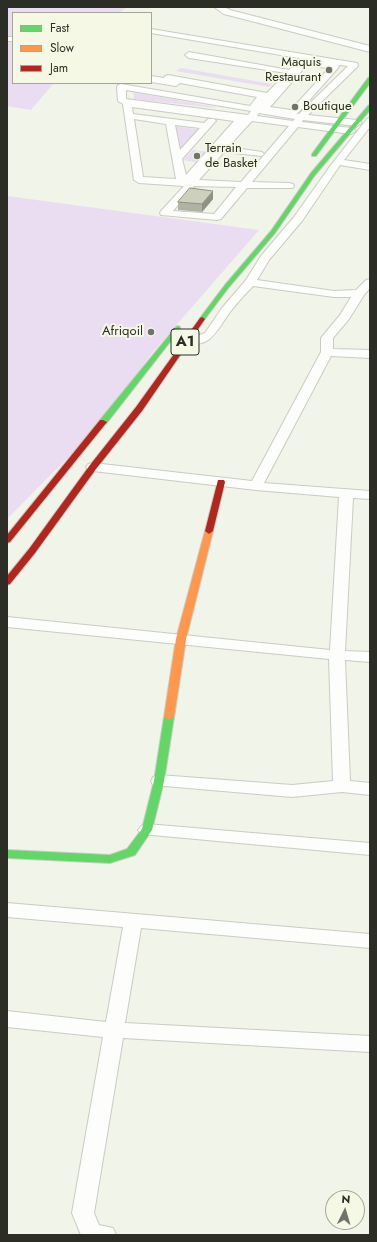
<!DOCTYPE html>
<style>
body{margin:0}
#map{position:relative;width:377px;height:1242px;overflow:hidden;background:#f1f4e8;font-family:Jost,sans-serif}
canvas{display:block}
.frame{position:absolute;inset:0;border:8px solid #2c2e26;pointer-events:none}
.legend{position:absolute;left:12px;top:12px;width:140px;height:72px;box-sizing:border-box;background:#f4f8e4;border:1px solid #a4a798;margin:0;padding:5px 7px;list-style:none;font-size:12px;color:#2c2e26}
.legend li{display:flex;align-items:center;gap:8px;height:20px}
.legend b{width:20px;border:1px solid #a4a798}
.north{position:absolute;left:325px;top:1190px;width:40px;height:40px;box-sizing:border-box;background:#f4f8e4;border:1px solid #a4a798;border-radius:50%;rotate:5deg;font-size:11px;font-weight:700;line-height:16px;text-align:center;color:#2c2e26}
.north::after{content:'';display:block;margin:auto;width:14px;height:18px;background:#71736a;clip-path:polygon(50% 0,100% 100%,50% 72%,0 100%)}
</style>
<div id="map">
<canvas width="377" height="1242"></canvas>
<div class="frame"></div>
<ul class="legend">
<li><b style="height:5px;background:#63d668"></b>Fast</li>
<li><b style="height:5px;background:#ff974d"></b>Slow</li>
<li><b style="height:5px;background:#b3261e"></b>Jam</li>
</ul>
<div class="north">N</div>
</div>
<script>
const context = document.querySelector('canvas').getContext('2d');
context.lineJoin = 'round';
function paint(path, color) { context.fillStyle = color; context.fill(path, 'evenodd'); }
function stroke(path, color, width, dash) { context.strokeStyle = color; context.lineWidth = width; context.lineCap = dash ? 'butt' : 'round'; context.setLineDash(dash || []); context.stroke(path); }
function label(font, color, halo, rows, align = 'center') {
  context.font = font + ' Jost,sans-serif'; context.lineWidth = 4; context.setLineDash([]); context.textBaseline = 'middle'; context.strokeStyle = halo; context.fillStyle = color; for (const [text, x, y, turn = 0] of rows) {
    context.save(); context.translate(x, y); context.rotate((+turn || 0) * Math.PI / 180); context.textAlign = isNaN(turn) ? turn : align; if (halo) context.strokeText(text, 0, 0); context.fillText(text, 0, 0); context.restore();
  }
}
paint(new Path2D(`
 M7,7H119L126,8L119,13H13V83H54L31,110L7,106Z
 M181,68L272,84L269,87L176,71Z
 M133,92L215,107L216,108L134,99Z
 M173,126L202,130L181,152Z
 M193,150L210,152L201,163L183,160Z
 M7,196L259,230L153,352L91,434L7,519Z`), '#eaddf1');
const street = new Path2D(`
 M214,7H224L230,10L370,46V52L224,14Z
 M151,29L357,63L358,65L357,67L308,115L357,120L362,123L357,126L303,120L302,122L351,128L356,131L351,134L298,127L252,182L289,183L293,184L294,186L293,188H247L221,219L217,220L161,215L160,213L161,211L184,186L139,183L134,180L123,104L118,101L117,87L118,85L121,84L250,106L257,97L180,83L176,86L151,82V76L164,78L165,76L168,75L267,93L286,73L189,58L185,55L189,52L289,70L298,60L301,59L322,62L151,33ZM339,65L348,66L299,114H297L338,68ZM306,66L329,68L291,110L270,107ZM126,90L251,111L248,115L126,99ZM132,107L234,121L186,175L182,159L214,123L216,121L214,119H208L204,123L133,114ZM259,113L295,119L293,121L257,116ZM134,119L166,124L176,179L143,177ZM252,121L289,126L241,182L199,180L224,152L262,156L264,154L262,152L228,147ZM175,125L200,128L180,150ZM194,186L236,187L214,214L173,211Z
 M7,37H13V41H7Z
 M370,118V127L344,160L370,164V170L340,165L302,221L269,260L257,280L334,291L356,290L366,280L370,279V288L364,295L349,319L333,338V349L370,350V358L331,356L264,483L370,491V499L353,498L345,651L370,652V662L345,660L350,781L370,783V795L342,792L292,797L153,785L151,781L153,777L159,775L292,785L333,781L329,659L7,627V617L330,650L339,497L256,490L93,471L88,470L86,467L88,464L93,463L252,481L321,352V338L340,315L351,297H334L253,286C245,294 237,303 230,312C216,331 211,350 182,342L180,340L182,338L197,336L205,333L222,308L246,280L261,256L294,217L331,165L367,119Z
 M147,824L370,843V855L141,834L138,830L141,826Z
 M7,903L370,934V948L141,928L125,1023L370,1036V1052L123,1038L94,1213L99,1225L113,1228L116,1235H81L72,1213L103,1037L7,1027V1011L106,1022L123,927L7,917Z`);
const fast = new Path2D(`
 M370,77V83L316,156H312V154L368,78Z
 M370,105V110L315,175L275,233L229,287L204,320H200V318L225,285L271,231L311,173L368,106Z
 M178,326L180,327V329L106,424H100V420L176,327Z
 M169,714L174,717L164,781L152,830L135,855L110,863L7,858V850L110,855L127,849L142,829L154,781L164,717Z`);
const slow = new Path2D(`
 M209,528L213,531L186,639L174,717L169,720L164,717L176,639L205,531Z`);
const jam = new Path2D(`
 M202,317L205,319L142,411L96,469L35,553L10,584L7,585V576L29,549L90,465L136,407L200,318Z
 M100,420H103L107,422L10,542L7,543V535Z
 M218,480H224L225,482L213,531L209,534L205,531Z`);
stroke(street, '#c9ccc3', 2);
stroke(fast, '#c9ccc3', 2);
stroke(slow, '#c9ccc3', 2);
stroke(jam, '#c9ccc3', 2);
paint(street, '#fdfdfc');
paint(fast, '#63d668');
paint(slow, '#ff974d');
paint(jam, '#b3261e');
paint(new Path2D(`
 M213,199L202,212L178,210V202Z`), '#afb3a3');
paint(new Path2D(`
 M213,191V199L202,212V204Z`), '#8f9284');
const building = new Path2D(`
 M190,188L213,191L202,204L178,202Z`);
paint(building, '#ccd0bd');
stroke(building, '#8f9284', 1);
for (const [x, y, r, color] of [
 [329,70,4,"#71736a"],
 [295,107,4,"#71736a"],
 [197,156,4,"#71736a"],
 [151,332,4,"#71736a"]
]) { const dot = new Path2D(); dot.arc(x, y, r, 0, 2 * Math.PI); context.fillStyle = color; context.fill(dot); stroke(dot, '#f4f8e4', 1.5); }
label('13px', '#2c2e26', '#f4f8e4', [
 ["Maquis",321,63],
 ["Restaurant",321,78],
 ["Boutique",303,107,"left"],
 ["Terrain",205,149,"left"],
 ["de Basket",205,164,"left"],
 ["Afriqoil",143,332]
], 'right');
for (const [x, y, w] of [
 [185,342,28]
]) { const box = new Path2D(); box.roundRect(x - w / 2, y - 13, w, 26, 3); context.fillStyle = '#f4f8e4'; context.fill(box); stroke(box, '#2c2e26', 1); }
label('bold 15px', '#2c2e26', null, [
 ["A1",185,342]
]);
</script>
